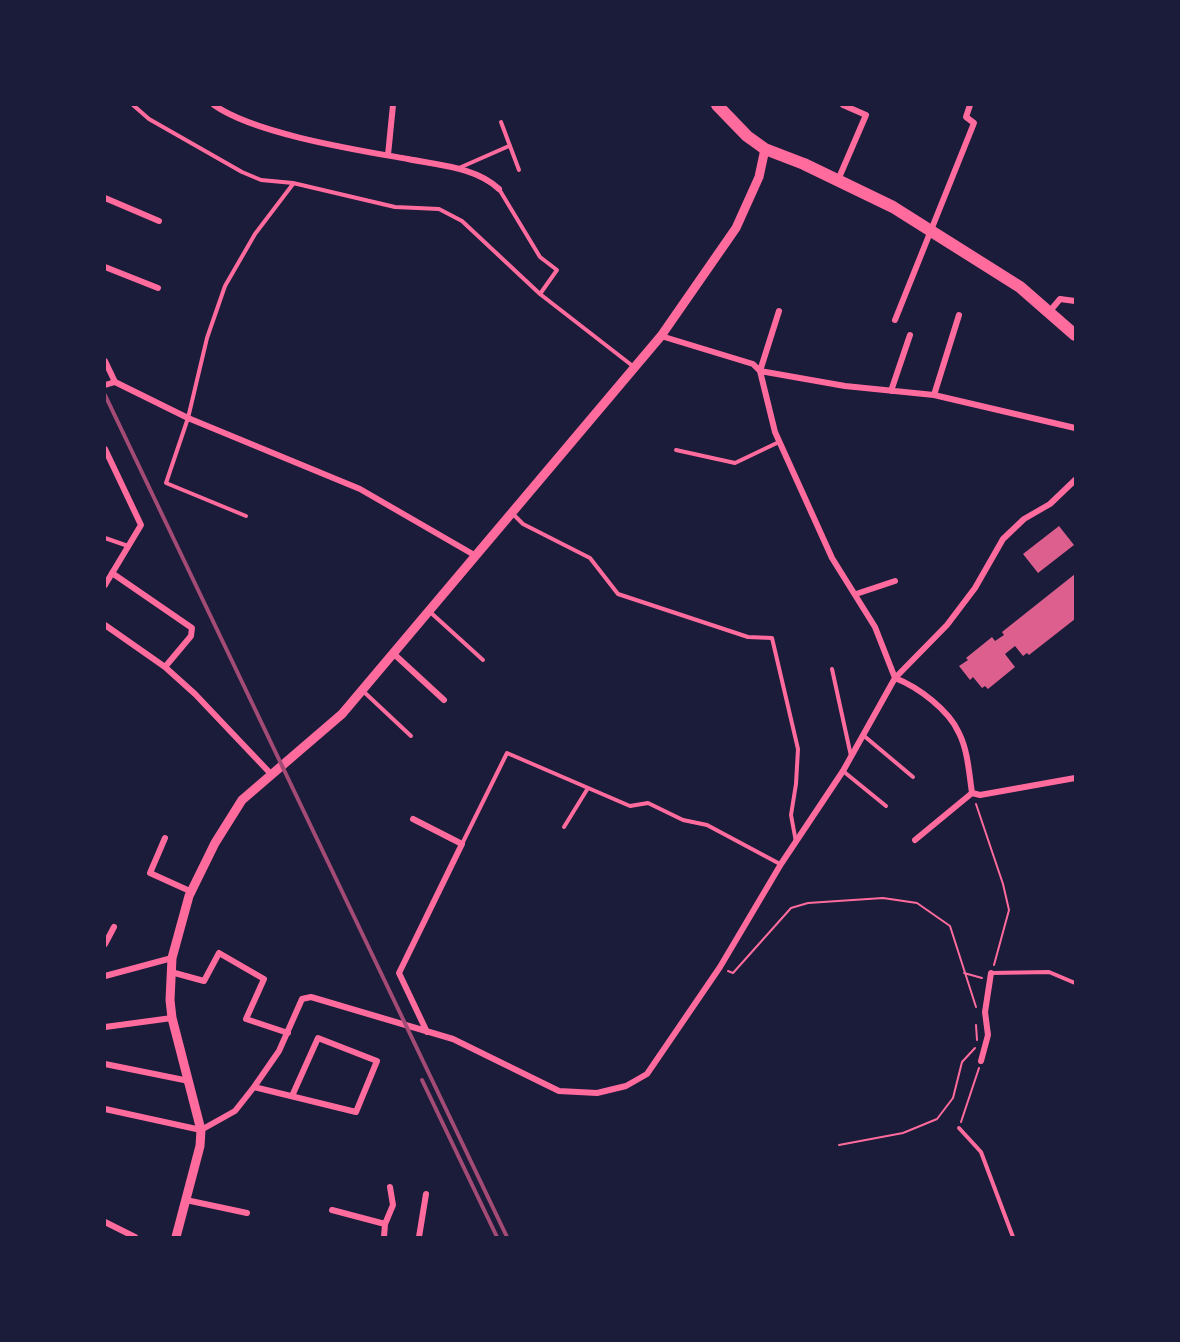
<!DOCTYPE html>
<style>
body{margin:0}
#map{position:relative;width:1180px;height:1342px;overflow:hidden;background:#1b1b3a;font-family:"Fira Sans Condensed",sans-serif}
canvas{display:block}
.frame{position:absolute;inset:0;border:106px solid #1b1b3a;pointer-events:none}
</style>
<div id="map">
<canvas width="1180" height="1342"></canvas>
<div class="frame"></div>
</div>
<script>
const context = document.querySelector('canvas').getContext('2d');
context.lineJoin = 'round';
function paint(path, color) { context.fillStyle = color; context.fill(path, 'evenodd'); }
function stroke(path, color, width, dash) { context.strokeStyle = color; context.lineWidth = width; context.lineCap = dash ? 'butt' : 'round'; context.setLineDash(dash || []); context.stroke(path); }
paint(new Path2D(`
 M1059,526L1074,545L1038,573L1023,554Z
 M1075,574V619L1029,655L1027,653L1023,656L1015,646L1005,654L1015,667L988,689L985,686L982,688L973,677L970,680L959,666L968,660L966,658L992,637L995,641L1004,635L1002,632Z`), '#dd5f8e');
stroke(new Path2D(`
 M976,804L1003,884L1009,910L994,965
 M728,971L733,973L791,908L808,903L883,898L917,903L950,926L976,1007
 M964,973L982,978
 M976,1025L977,1040
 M961,1122L979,1068
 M839,1145L903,1133L937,1119L953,1098L962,1062L975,1048`), '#ff6b9d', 2);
stroke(new Path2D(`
 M133,105L149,119L242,172L261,180L293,183L395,207L439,209L462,221L540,294L634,367
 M501,122L519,170
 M459,168L509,146
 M499,189L540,257L557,270L540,294
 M676,450L735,463L779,442
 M512,513L523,524L590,558L618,594L748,637L772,638L798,749L796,784L791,815L796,842
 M246,516L166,483L188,418L207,338L225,286L255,234L293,184
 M105,538L128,546
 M429,611L483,660
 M832,669L851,756
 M363,691L411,736
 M863,735L913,777
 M843,771L886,806
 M564,827L588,788
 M462,844L507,753L630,806L648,803L683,820L707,825L780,864
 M991,973L1049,972L1075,983
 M959,1128L981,1152L1013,1237`), '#ff6b9d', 4);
stroke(new Path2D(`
 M214,105C255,134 357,150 408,159C438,165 476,167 499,189
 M388,155L393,105
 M838,180L866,115L843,105
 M105,198L159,221
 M105,267L158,288
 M779,311L760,371L845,386L934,395L1075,428
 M1050,311L1060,299L1075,301
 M895,320L974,123L966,117L970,105
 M661,336L753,364L760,371L775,432L832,558L875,627L895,678C918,687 949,710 959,733C968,751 969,773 972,793
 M105,361L115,382L188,418L360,489L476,556
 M105,385L115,382
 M891,391L910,335
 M934,395L959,315
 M105,449L141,525L105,585
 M112,573L192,628L191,636L165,667
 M856,594L895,581
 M105,625L165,667L195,694L270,773
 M394,654L444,700
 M972,793L980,795L1075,778
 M413,819L462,844L399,973L427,1032
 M165,838L150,873L192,892
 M915,840L972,793
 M105,944L114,927
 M171,972L204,981L219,953L264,979L246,1019L288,1033
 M105,976L172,958
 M105,1027L172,1018
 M981,1061L988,1035L985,1012L991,973
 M105,1064L189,1081
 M254,1087L356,1112L377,1061L318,1038L292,1096
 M105,1109L201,1130L235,1111L254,1087L279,1051L302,999L311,997L453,1039L559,1091L597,1093L626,1086L647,1074L720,967L781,864L843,771L895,678L947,625L975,588L1003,539L1024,519L1050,504L1075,480
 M186,1200L247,1213
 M332,1210L385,1224L384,1237
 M105,1222L135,1237
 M385,1224L393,1205L390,1187
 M419,1237L426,1194`), '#ff6b9d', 6);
stroke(new Path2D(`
 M176,1237L200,1146L201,1130L172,1018L170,1000L172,958L189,896L215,843L242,800L342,714L661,336L736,228L759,177L765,149`), '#ff6b9d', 9);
stroke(new Path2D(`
 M717,105L747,136L765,149L804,164L893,207L1020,287L1075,335`), '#ff6b9d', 12);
stroke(new Path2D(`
 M105,395L507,1237
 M422,1080L497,1237`), '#a44b75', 4);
</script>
